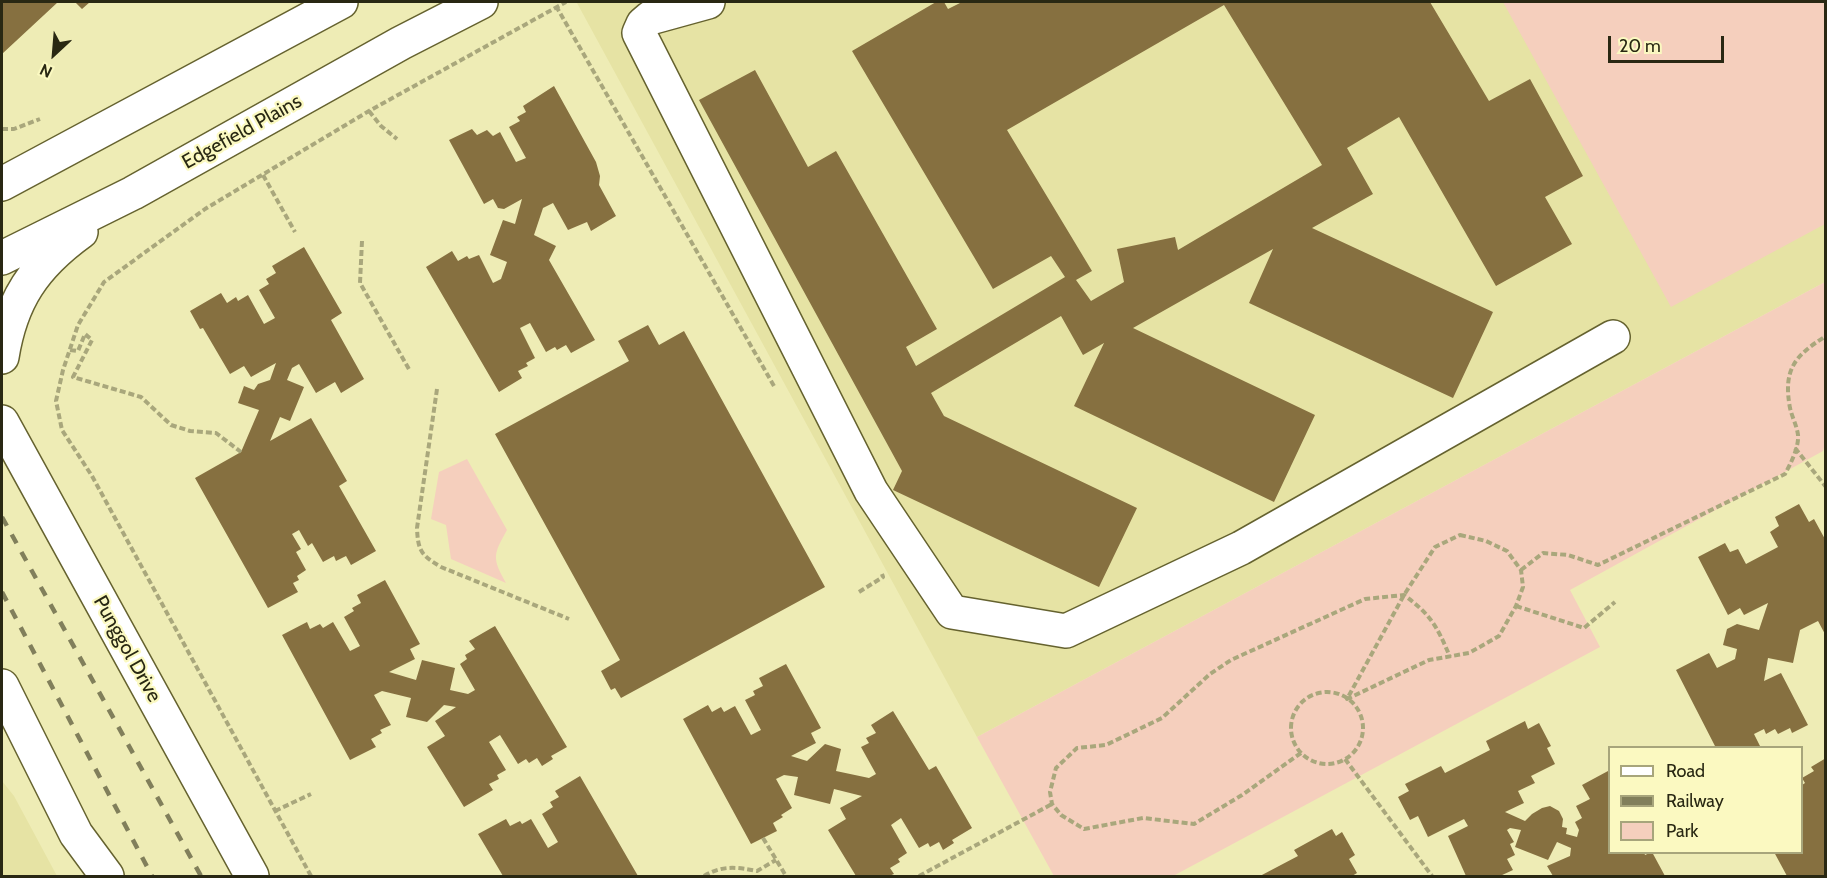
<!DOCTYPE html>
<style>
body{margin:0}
#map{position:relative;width:1827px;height:878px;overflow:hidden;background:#eeecb5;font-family:Cabin,sans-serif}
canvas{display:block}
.frame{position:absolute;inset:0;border:3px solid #292813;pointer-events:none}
.legend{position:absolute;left:1608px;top:746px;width:195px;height:108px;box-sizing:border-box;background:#fbf9c1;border:2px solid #a7a57b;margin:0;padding:8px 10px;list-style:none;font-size:18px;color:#292813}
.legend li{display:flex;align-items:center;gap:12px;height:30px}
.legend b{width:30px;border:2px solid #a7a57b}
.north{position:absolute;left:24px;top:24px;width:60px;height:60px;-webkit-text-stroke:4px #fbf9c1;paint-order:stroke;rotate:206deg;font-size:16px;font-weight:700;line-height:24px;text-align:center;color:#292813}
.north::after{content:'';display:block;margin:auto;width:21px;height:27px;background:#292813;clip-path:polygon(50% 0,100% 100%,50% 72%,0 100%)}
.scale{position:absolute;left:1608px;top:36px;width:116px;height:27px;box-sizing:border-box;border:3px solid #292813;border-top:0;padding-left:8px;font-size:18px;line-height:21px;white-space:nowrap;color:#292813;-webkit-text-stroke:4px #fbf9c1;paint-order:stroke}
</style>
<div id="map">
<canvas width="1827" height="878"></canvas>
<div class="frame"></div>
<ul class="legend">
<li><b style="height:8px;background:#fff"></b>Road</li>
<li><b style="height:8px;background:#817f5b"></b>Railway</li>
<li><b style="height:16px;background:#f5cfbd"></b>Park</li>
</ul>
<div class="north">N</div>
<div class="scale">20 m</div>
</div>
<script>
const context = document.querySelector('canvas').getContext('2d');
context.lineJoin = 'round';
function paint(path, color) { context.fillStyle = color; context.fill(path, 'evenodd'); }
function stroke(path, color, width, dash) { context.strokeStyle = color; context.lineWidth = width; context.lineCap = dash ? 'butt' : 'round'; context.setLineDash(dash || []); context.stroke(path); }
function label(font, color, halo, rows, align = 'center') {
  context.font = font + ' Cabin,sans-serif'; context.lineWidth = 4.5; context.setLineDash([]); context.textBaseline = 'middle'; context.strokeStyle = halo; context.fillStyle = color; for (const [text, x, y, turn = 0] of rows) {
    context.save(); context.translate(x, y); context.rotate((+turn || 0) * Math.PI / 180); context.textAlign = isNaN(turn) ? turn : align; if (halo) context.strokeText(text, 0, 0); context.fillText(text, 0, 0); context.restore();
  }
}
paint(new Path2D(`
 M580,2H1825V282L977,737L577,3Z
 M2,781L14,796L57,876H2Z`), '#e6e3a4');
paint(new Path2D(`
 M1503,2H1825V224L1671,307Z
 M1825,282L1826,440L1823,451L1570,590L1600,647L1173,876H1054L977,737Z
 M467,459L507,530C493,555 492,558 506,583L451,559L446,525L431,519L439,472Z`), '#f5cfbd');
paint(new Path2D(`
 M2,2H58L2,54Z
 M75,2H90L82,9Z
 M936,2H944L948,9L962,2H1430L1489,101L1530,79L1583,176L1545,197L1572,244L1496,286L1399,117L1347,148L1373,194L1312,228L1493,312L1453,398L1249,303L1273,249L1133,328L1315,415L1274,502L1074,406L1104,343L1083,355L1061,316L931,393L944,416L1137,508L1099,587L893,490L902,471L699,100L755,70L808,167L836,151L937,329L906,347L916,366L1065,277L1051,256L993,289L852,51ZM1224,5L1322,165L1178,250L1175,237L1117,249L1124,282L1091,301L1076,280L1092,271L1007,130Z
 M554,86L596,162L600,176L599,185L616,216L591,231L587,222L568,230L553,203L543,208L534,235L556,246L549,260L595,340L571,353L566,345L557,350L555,347L546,352L530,323L520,328L535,358L526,363L528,366L518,371L522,378L499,392L426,267L452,251L458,261L467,256L469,259L479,255L493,283L501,279L507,262L490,255L503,220L515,224L522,199L504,209L498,208L493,199L484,204L449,140L472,129L477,135L487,130L493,136L500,132L516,162L526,158L509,127L520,121L517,117L526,112L523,106Z
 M304,247L342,313L331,320L364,379L341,393L335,382L316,393L299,364L292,368L287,380L304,387L290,421L280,417L270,441L311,418L347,481L339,486L376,551L351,565L346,556L336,561L334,556L323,562L312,543L308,546L299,530L292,534L301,549L296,552L306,570L297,576L299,580L293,583L298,592L268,608L195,478L241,452L259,410L238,403L244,386L254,390L258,384L270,380L276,363L251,377L244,366L230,374L203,328L200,329L190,311L221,293L227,303L236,297L238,301L248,295L264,324L275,318L259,290L269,284L266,279L276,273L272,266Z
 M648,325L659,345L684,331L825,587L621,698L615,688L611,690L601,671L620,660L495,434L629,361L618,341Z
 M1799,504L1809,522L1814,519L1826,541V636L1818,621L1800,630L1793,663L1768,658L1764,681L1781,673L1808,725L1792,733L1790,728L1778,734L1775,729L1766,734L1764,729L1754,734L1761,748H1716L1676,670L1709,653L1717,668L1735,659L1737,649L1723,645L1727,629L1737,624L1759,630L1768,603L1744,615L1740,608L1728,615L1698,557L1725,543L1730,552L1738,549L1746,564L1778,547L1770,532L1779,526L1775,517Z
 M385,580L420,644L410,649L415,659L389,672L416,680L422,660L455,668L450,690L468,694L475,690L460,664L467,659L465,655L475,649L469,641L495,626L567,747L551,756L553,759L542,766L537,758L529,763L526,759L518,764L500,735L489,742L506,770L497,775L499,779L489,784L493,790L464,807L427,747L445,736L435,721L456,707L444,705L427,722L406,717L411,698L382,691L374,695L391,725L380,730L382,733L371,739L376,747L350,760L282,635L307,622L310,629L320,624L323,628L333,622L350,651L360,646L344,617L354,611L352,608L361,603L357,595Z
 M786,664L821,728L811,733L816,743L791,756L807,761L825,744L841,749L836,771L869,778L876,774L861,747L869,743L866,738L876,733L871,725L893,711L929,770L936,766L972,828L952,840L954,843L943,850L939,842L930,847L928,843L919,848L901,818L891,825L907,853L898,859L900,862L890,868L894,874L889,876H856L828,830L846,819L840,808L862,796L834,789L830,804L794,795L798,777L784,775L776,779L792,808L781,815L783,817L773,823L777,831L751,844L683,719L708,705L712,712L721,707L724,712L735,706L751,735L761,730L745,700L755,695L753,691L763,686L759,678Z
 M1525,721L1528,729L1539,723L1551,746L1547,748L1555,764L1531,776L1535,783L1518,791L1524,803L1505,812L1525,821L1532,814L1542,808L1550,806L1559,811L1563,819L1562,827L1567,828L1566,834L1577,837L1579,830L1575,822L1582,818L1576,806L1590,799L1582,785L1608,771L1610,775V852H1644L1645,855L1652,852L1665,876H1553L1547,866L1570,856L1571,848L1557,842L1548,860L1515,847L1521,830L1510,828L1507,830L1514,842L1510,844L1515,855L1507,859L1513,870L1500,876H1466L1448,836L1468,826L1464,819L1428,837L1418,816L1410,820L1398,797L1409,791L1405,784L1441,766L1445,773L1490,750L1486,741Z
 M1826,758V876H1787L1774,852H1802V785L1805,783L1802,778L1814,771L1811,767Z
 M580,776L638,876H503L478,834L506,819L510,826L520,821L522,824L531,819L548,848L558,842L542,814L553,807L550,802L559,797L555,791Z
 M1332,829L1336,836L1342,832L1355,855L1349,859L1357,873L1352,876H1260L1298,856L1294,850Z`), '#867040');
const minor = new Path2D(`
 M708,2L650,18L643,24L639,33L871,491L952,612L1066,631L1241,548L1613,337
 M2,184L341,2
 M2,258L133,193L401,43L481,2
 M2,357C11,300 34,266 81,232
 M2,422L252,876
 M2,686L76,834L107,876`);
stroke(minor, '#65622f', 36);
stroke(new Path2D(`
 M556,6L774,386
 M369,111L381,126L397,139
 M2,129H14L40,119
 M263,175L295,232
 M362,241L360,283L410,371
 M70,350L78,351L85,334L92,340L73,377L141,397L171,425L190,431L216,433L241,452
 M437,389L417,528C418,551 421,555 441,567L569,619
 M1795,448L1826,487
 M1460,535L1486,541L1507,551L1521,570L1523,587L1516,606L1499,636L1469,653L1429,660L1347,699L1404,595L1435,547Z
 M1521,570L1543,553L1568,555L1598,565L1785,474C1791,463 1799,447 1798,435C1797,426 1792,417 1790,408C1783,370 1794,356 1826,336
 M859,592L883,577L882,574
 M1516,606L1584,628L1615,602
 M1291 728a36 36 0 1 1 72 0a36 36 0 1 1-72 0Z
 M1301,753L1242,795L1194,824L1143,818L1084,829L1061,815L1052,804L1050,792L1056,768L1077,748L1106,745L1162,718L1210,674L1231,660L1365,599L1404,595C1431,615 1437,626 1450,657
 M1345,759L1432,876
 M275,811L311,794
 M763,838L786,876
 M311,876L92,476L62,430L56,401L63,370L78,325L104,282L205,209L369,111L566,2
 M704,876C723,865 736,867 757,871L776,860
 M919,876L1052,804`), '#a9a77c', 4, [6, 3]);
stroke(minor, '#fff', 33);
stroke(new Path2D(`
 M2,517L201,876
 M2,592L152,876`), '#817f5b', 4.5, [10, 10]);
label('20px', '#292813', '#fbf9c1', [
 ["Edgefield Plains",242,132,-29],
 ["Punggol Drive",127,649,61]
]);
</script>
